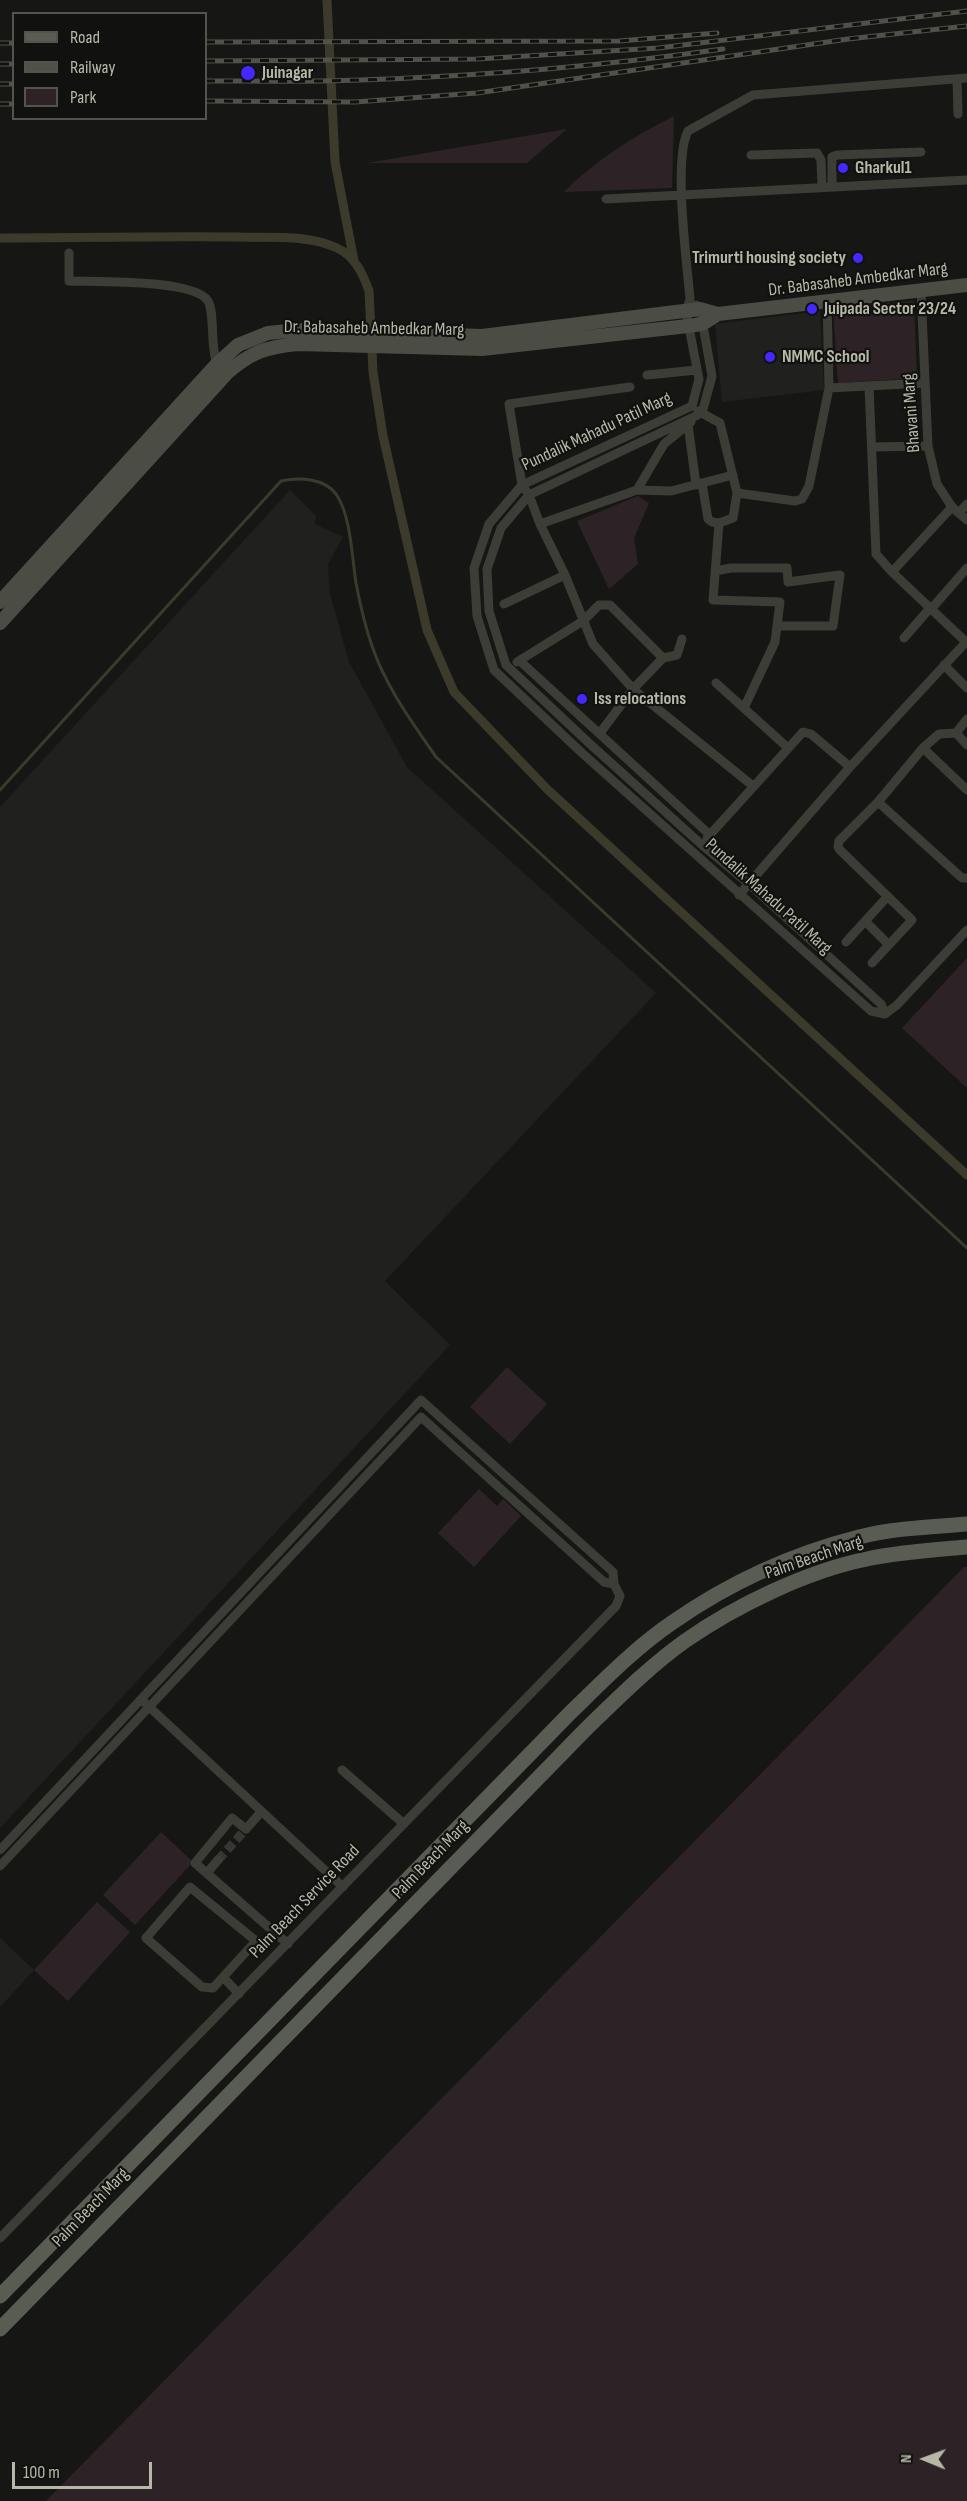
<!DOCTYPE html>
<style>
body{margin:0}
#map{position:relative;width:967px;height:2501px;overflow:hidden;background:#161715;font-family:"Sofia Sans Condensed",sans-serif}
canvas{display:block}
.legend{position:absolute;left:12px;top:12px;width:195px;height:108px;box-sizing:border-box;background:#111210;border:2px solid #53544c;margin:0;padding:8px 10px;list-style:none;font-size:18px;color:#b5b8a6}
.legend li{display:flex;align-items:center;gap:12px;height:30px}
.legend b{width:30px;border:2px solid #53544c}
.north{position:absolute;left:895px;top:2429px;width:60px;height:60px;-webkit-text-stroke:4px #111210;paint-order:stroke;rotate:271deg;font-size:16px;font-weight:700;line-height:24px;text-align:center;color:#b5b8a6}
.north::after{content:'';display:block;margin:auto;width:21px;height:27px;background:#b5b8a6;clip-path:polygon(50% 0,100% 100%,50% 72%,0 100%)}
.scale{position:absolute;left:12px;top:2462px;width:140px;height:27px;box-sizing:border-box;border:3px solid #b5b8a6;border-top:0;padding-left:8px;font-size:18px;line-height:21px;white-space:nowrap;color:#b5b8a6;-webkit-text-stroke:4px #111210;paint-order:stroke}
</style>
<div id="map">
<canvas width="967" height="2501"></canvas>
<ul class="legend">
<li><b style="height:8px;background:#595c52"></b>Road</li>
<li><b style="height:8px;background:#505249"></b>Railway</li>
<li><b style="height:16px;background:#2d2327"></b>Park</li>
</ul>
<div class="north">N</div>
<div class="scale">100 m</div>
</div>
<script>
const context = document.querySelector('canvas').getContext('2d');
context.lineJoin = 'round';
function paint(path, color) { context.fillStyle = color; context.fill(path, 'evenodd'); }
function stroke(path, color, width, dash) { context.strokeStyle = color; context.lineWidth = width; context.lineCap = dash ? 'butt' : 'round'; context.setLineDash(dash || []); context.stroke(path); }
function label(font, color, halo, rows, align = 'center') {
  context.font = font + ' "Sofia Sans Condensed",sans-serif'; context.lineWidth = 4.5; context.setLineDash([]); context.textBaseline = 'middle'; context.strokeStyle = halo; context.fillStyle = color; for (const [text, x, y, turn = 0] of rows) {
    context.save(); context.translate(x, y); context.rotate((+turn || 0) * Math.PI / 180); context.textAlign = isNaN(turn) ? turn : align; if (halo) context.strokeText(text, 0, 0); context.fillText(text, 0, 0); context.restore();
  }
}
paint(new Path2D(`
 M820,311L824,390L722,402L715,324Z
 M290,490L316,516L315,524L343,537L328,564L330,594L349,662L407,767L656,993L385,1281L450,1345L0,1828V807Z
 M0,1938L34,1970L0,2007Z`), '#20211e');
paint(new Path2D(`
 M674,116L672,188L564,192C597,159 633,137 674,116Z
 M567,129L527,163H367Z
 M914,301L917,378L838,383L833,307Z
 M638,496L649,503L634,538L638,564L609,589L577,521Z
 M967,958V1088L902,1028Z
 M507,1367L547,1404L510,1444L470,1407Z
 M479,1489L497,1506L503,1499L521,1516L474,1567L438,1533Z
 M964,1567H967V2501H46Z
 M161,1832L193,1862L135,1925L103,1895Z
 M97,1902L130,1932L68,2001L34,1970Z`), '#2d2327');
stroke(new Path2D(`
 M0,790L281,481C299,477 324,478 336,494C351,515 352,558 356,583C360,604 365,626 372,646C386,687 412,722 436,757L967,1248`), '#3c3b2b', 3);
stroke(new Path2D(`
 M327,0L335,162L354,261
 M0,238C79,238 159,236 238,237C271,238 307,234 337,248C355,256 363,274 369,291L373,372L383,436L427,630L454,692L547,789L967,1175`), '#3c3b2b', 9);
stroke(new Path2D(`
 M218,1860L246,1829`), '#363732', 9, [9, 4.5]);
stroke(new Path2D(`
 M957,79L958,114
 M751,155L817,153L821,160L822,187
 M832,187V157L837,155L921,152
 M606,199L967,180
 M69,253V281C94,282 194,279 208,301C215,313 210,347 217,364
 M921,291L928,446L937,484L952,507L967,520
 M696,305L700,309L712,376L702,413L529,495L501,528L487,569L489,611L506,665L590,744L701,844L749,884L881,1004L885,1014
 M647,375L697,370
 M869,386L876,554L892,572L966,642
 M630,387L509,404L522,485L529,495L540,524L565,575L593,644L633,689L753,786
 M829,388L925,383
 M698,411L720,423L737,493L795,501L802,499L809,486L829,388L827,300
 M688,424L696,485
 M872,447L928,446
 M702,483L708,519L712,522L719,523
 M637,490L664,444L691,422
 M737,493L733,518L719,523L713,600L780,602L775,642L744,708
 M959,513L967,504
 M540,524L637,490L671,491L733,475
 M715,571L731,568H787L788,582L840,575L833,626H777
 M892,572L952,507
 M504,604L565,575
 M932,608L967,568
 M904,638L931,607
 M520,661L710,835
 M517,662L583,621L599,605H610L663,658
 M944,665L967,688
 M716,683L787,747
 M600,733L633,689L663,658L677,655L682,639
 M956,733L967,745
 M923,748L967,790
 M878,802L962,878H967
 M707,838L803,732L811,734L850,767
 M739,895L850,767L967,641
 M865,921L889,945
 M846,942L888,896
 M872,963L912,920L840,850L838,847L839,841L878,802L923,748L939,734L956,733L967,719
 M885,1014L871,1011L582,753L494,670L477,616L474,568L489,524L522,485L692,406L699,379L686,312L690,299C687,263 673,160 688,131L753,95L967,78
 M885,1014L897,1005L967,930
 M145,1703L343,1887
 M342,1770L404,1824
 M261,1812L246,1829L232,1818L195,1863L288,1944
 M0,1850L421,1400L613,1572L614,1584L604,1582L421,1417L0,1866
 M207,1873L218,1860
 M190,1887L256,1941L213,1988L202,1987L146,1938Z
 M223,1977L239,1994
 M0,2238L616,1606L620,1596L614,1584`), '#3b3d36', 9);
stroke(new Path2D(`
 M0,602L217,364L238,345L268,333L298,330L482,336L700,309L718,314L967,285
 M0,623L227,373C251,352 266,347 298,344L482,349L688,326L702,324L718,314`), '#4b4d44', 14);
stroke(new Path2D(`
 M0,2296L571,1712C603,1681 636,1647 673,1622C729,1583 792,1554 859,1537C894,1528 931,1527 967,1524
 M0,2329L586,1729C618,1698 650,1666 685,1641C735,1606 807,1571 867,1559C900,1552 933,1550 967,1547`), '#595c52', 15);
const rail = new Path2D(`
 M206,42L619,41L717,33
 M0,43H14
 M206,61L477,59L658,48L967,11
 M0,64H14
 M206,81C257,81 309,82 360,80C481,76 603,66 723,49
 M0,84H14
 M206,101L355,102L477,93L848,39L967,26
 M0,104H14`);
stroke(rail, '#505249', 5);
stroke(rail, '#111210', 3, [9]);
for (const [x, y, r, color] of [
 [248,73,8,"#4428fd"],
 [843,168,6,"#4428fd"],
 [858,258,6,"#4428fd"],
 [812,309,6,"#4428fd"],
 [770,357,6,"#4428fd"],
 [582,699,6,"#4428fd"]
]) { const dot = new Path2D(); dot.arc(x, y, r, 0, 2 * Math.PI); context.fillStyle = color; context.fill(dot); stroke(dot, '#111210', 2); }
label('bold 18px', '#b5b8a6', '#111210', [
 ["Juinagar",262,73],
 ["Gharkul1",855,168],
 ["Trimurti housing society",846,258,"right"],
 ["Juipada Sector 23/24",824,309],
 ["NMMC School",782,357],
 ["Iss relocations",594,699]
], 'left');
label('18px', '#b5b8a6', '#111210', [
 ["Dr. Babasaheb Ambedkar Marg",858,280,-7],
 ["Dr. Babasaheb Ambedkar Marg",374,329,1],
 ["Bhavani Marg",912,413,-94],
 ["Pundalik Mahadu Patil Marg",597,432,-25],
 ["Pundalik Mahadu Patil Marg",768,897,42],
 ["Palm Beach Marg",814,1558,-19],
 ["Palm Beach Marg",431,1860,-46],
 ["Palm Beach Service Road",305,1902,-46],
 ["Palm Beach Marg",91,2208,-46]
]);
</script>
